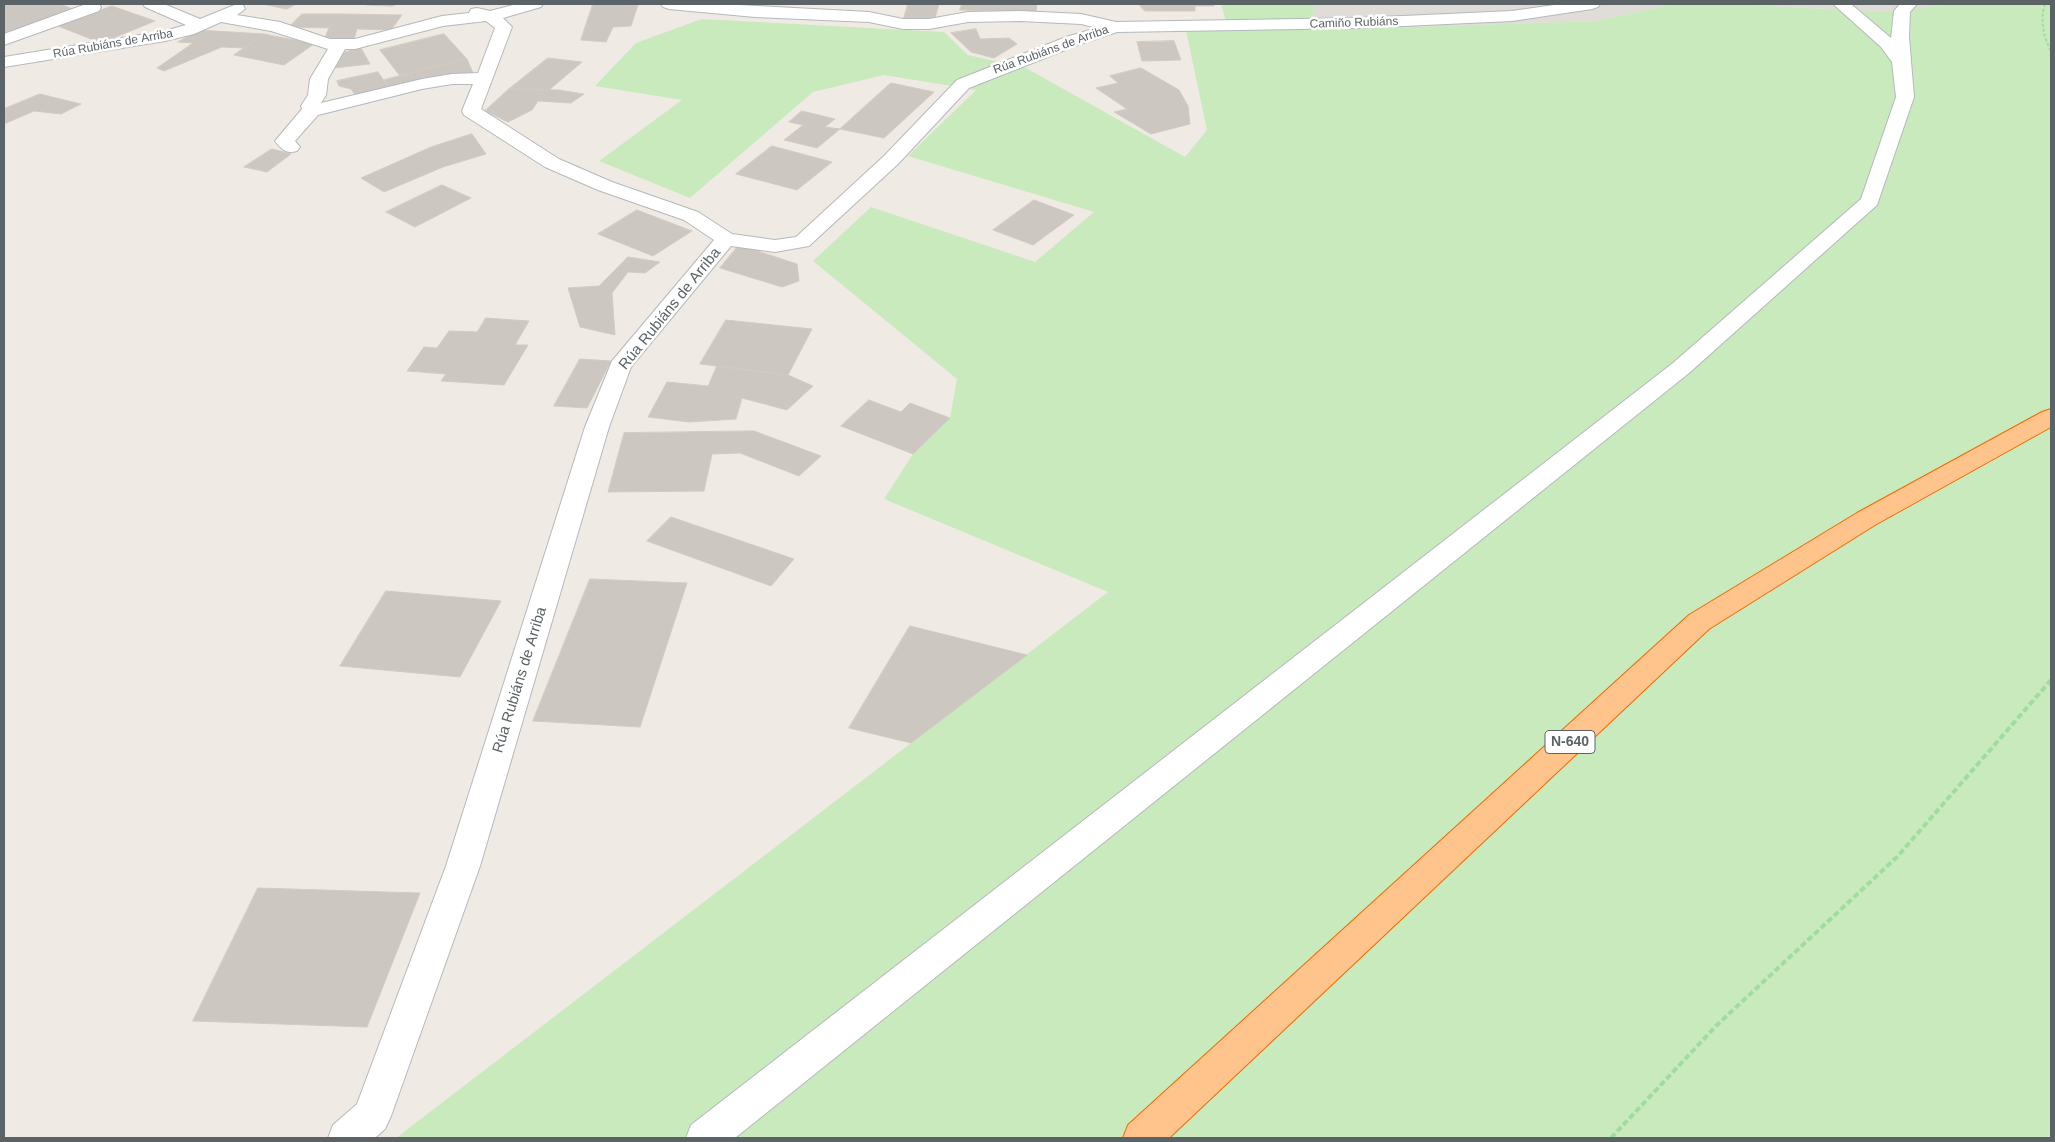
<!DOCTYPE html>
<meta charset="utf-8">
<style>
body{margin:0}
#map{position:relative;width:2055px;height:1142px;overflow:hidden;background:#f0eae4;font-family:Arial,sans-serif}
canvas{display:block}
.frame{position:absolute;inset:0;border:5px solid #5c6366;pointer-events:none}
</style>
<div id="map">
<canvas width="2055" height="1142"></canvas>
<div class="frame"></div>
</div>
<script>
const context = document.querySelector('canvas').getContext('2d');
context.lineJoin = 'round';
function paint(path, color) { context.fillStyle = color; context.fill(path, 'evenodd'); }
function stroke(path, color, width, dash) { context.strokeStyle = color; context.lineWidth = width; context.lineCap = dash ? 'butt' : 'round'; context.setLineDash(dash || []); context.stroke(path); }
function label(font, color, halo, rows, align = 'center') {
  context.font = font + ' Arial,sans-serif'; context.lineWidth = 5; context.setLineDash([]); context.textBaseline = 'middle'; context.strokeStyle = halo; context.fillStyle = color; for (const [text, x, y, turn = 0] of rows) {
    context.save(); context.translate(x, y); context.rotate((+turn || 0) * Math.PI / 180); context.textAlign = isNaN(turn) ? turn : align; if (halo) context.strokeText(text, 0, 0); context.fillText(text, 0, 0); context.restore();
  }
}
paint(new Path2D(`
 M1315,4H1673L1597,21L1319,30L1311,24Z
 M1735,4H1953L1881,12Z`), '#e0dcd8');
paint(new Path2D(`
 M1221,4H1315L1311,24L1319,30L1597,21L1673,4H1735L1881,12L1953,4H2051V1138H396L1108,592L884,499L913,454L950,418L957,379L813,261L871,207L1035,262L1094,212L908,156L976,90L884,75L813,92L690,198L599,161L682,100L595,86L636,43L702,19L944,32L968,55L1026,68L1185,157L1207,130L1185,26L1227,25Z`), '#c9eabd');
const building = new Path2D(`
 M4,4H60L75,10L4,36Z
 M263,4H296L287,9Z
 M369,4H397L392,6L367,5Z
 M593,4L638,5L631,26L613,27L606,42L581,40Z
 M908,4H939L935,18H904Z
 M962,4H1051H1037L1036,12L960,10Z
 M1139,4H1213L1214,6H1195V11H1145Z
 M112,6L155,21L101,43L58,26Z
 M302,14H342L329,28L289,27Z
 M342,14L402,15L391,30L357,29L354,39H332L325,37L329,28Z
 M976,29L980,39L1009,38L1017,44L994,58L971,52L951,33Z
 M199,30L264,34L244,48L222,47L164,71L157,68L193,43L178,42Z
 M264,34L314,44L284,65L234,55Z
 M444,34L467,59L400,76L380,50Z
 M1174,41L1181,60L1142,61L1137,42Z
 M361,48L370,64L334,68L342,53Z
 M548,58L582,62L549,90L509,89Z
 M467,59L473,73L389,88L384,80Z
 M1141,68L1179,90L1188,106L1190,124L1151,134L1114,112L1127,109L1096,88L1118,83L1110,76Z
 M378,72L389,88L356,96L351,89L339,86L337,81Z
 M891,83L934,92L884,138L840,129Z
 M509,89L559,90L584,94L571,103L538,101L532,110L508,122L485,111Z
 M40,94L81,104L61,114L34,111L4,124V109Z
 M802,111L835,119L825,127L840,129L817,148L784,140L803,125L789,122Z
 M472,134L486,154L443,167L384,192L361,178L431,147Z
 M772,146L832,162L797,190L736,174Z
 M272,149L291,154L267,172L244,167Z
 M442,185L471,198L415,227L386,212Z
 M1034,200L1074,215L1033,245L993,230Z
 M637,210L692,231L653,256L598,234Z
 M739,245L797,264L799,281L782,287L720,268Z
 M628,257L660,262L645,273L628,272L612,293L615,335L580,327L568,288L599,286Z
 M486,318L529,321L515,345H528L504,385L441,381L446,374L407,371L424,347L437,348L449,331L477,332Z
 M726,320L812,329L788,375L700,364Z
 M580,359L611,361L587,408L554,406Z
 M717,366L788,375L813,386L787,410L742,398L736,419L689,422L648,417L667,382L708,386Z
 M869,400L901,412L910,403L950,418L913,454L841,426Z
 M754,431L821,456L799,476L740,453L712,454L704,491L608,492L624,433Z
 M671,517L794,559L771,586L647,541Z
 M590,579L687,583L640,727L533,721Z
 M386,591L501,601L460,677L340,666Z
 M910,626L1027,655L911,743L849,728Z
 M258,888L420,893L367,1027L193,1021Z`);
paint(building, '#cdc7c2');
stroke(building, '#d5cac1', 1);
const minor = new Path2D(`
 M86,4H99L101,7L99,11L4,45V34Z
 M143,4H164L200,19L237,4L243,5L245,9L237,15L280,22L330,39H355L442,16L469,13L471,9L477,8L490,11L517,4H543L541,7L503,18L512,27L481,109L559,159L612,182L698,212L732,234L775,240L796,237L884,156L957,80L1066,37L1097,28L1081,24L1020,21L968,22L929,29H903L869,22L755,17L669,9L663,7L661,4H720L869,12L903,19H929L968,12L1020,11L1081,14L1116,22L1360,18L1512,11L1561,4H1600L1598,7L1592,9L1512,21L1360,28L1117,32L1078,45L969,88L898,164L809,246L775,252L731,246L631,367L609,427L480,866L391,1116L385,1129L375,1138H328L333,1125L357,1104L446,866L585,427L612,361L714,240L684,220L598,190L545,167L464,115L462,111L473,84H452L422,89L318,115L295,141L300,147L297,151C286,154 282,150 275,141L302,109L301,106L308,95L310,79L328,49L271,31L221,22L194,34L165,41L4,67V57L164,31L186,25L145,7ZM486,21L495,28L478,73L452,74L422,79L321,103L326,95L328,79L345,49H355L443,26Z
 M1833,4H1851L1891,38L1894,11L1900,4H1917L1910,12L1909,37L1914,97L1877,205L1689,373L735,1138H686L691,1125L1673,363L1861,199L1896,97L1892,62L1881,47Z`);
const highway = new Path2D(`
 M2051,409V427L1875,525L1709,629L1169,1138H1123L1128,1125L1689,615L1857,513L2042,412Z`);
stroke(minor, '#b4b9bc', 2);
stroke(highway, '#f36900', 2);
stroke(new Path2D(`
 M2045,4C2040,20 2043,36 2051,51`), '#9fdd9f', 2, [3, 2]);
stroke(new Path2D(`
 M1611,1138L1717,1025L1897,857L2051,680`), '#9fdd9f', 4, [6, 3]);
paint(minor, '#fff');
paint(highway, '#ffc48b');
label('12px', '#5c6366', '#fff', [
 ["Camiño Rubiáns",1354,23,-2],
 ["Rúa Rubiáns de Arriba",113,44,-10],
 ["Rúa Rubiáns de Arriba",1051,50,-20]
]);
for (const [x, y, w] of [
 [1570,742,50]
]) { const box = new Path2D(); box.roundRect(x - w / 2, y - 11.5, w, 23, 4); context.fillStyle = '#fff'; context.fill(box); stroke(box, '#5c6366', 1); }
label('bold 14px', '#5c6366', null, [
 ["N-640",1570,742]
]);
label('15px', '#5c6366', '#fff', [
 ["Rúa Rubiáns de Arriba",670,309,-51],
 ["Rúa Rubiáns de Arriba",520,680,-73]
]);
</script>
